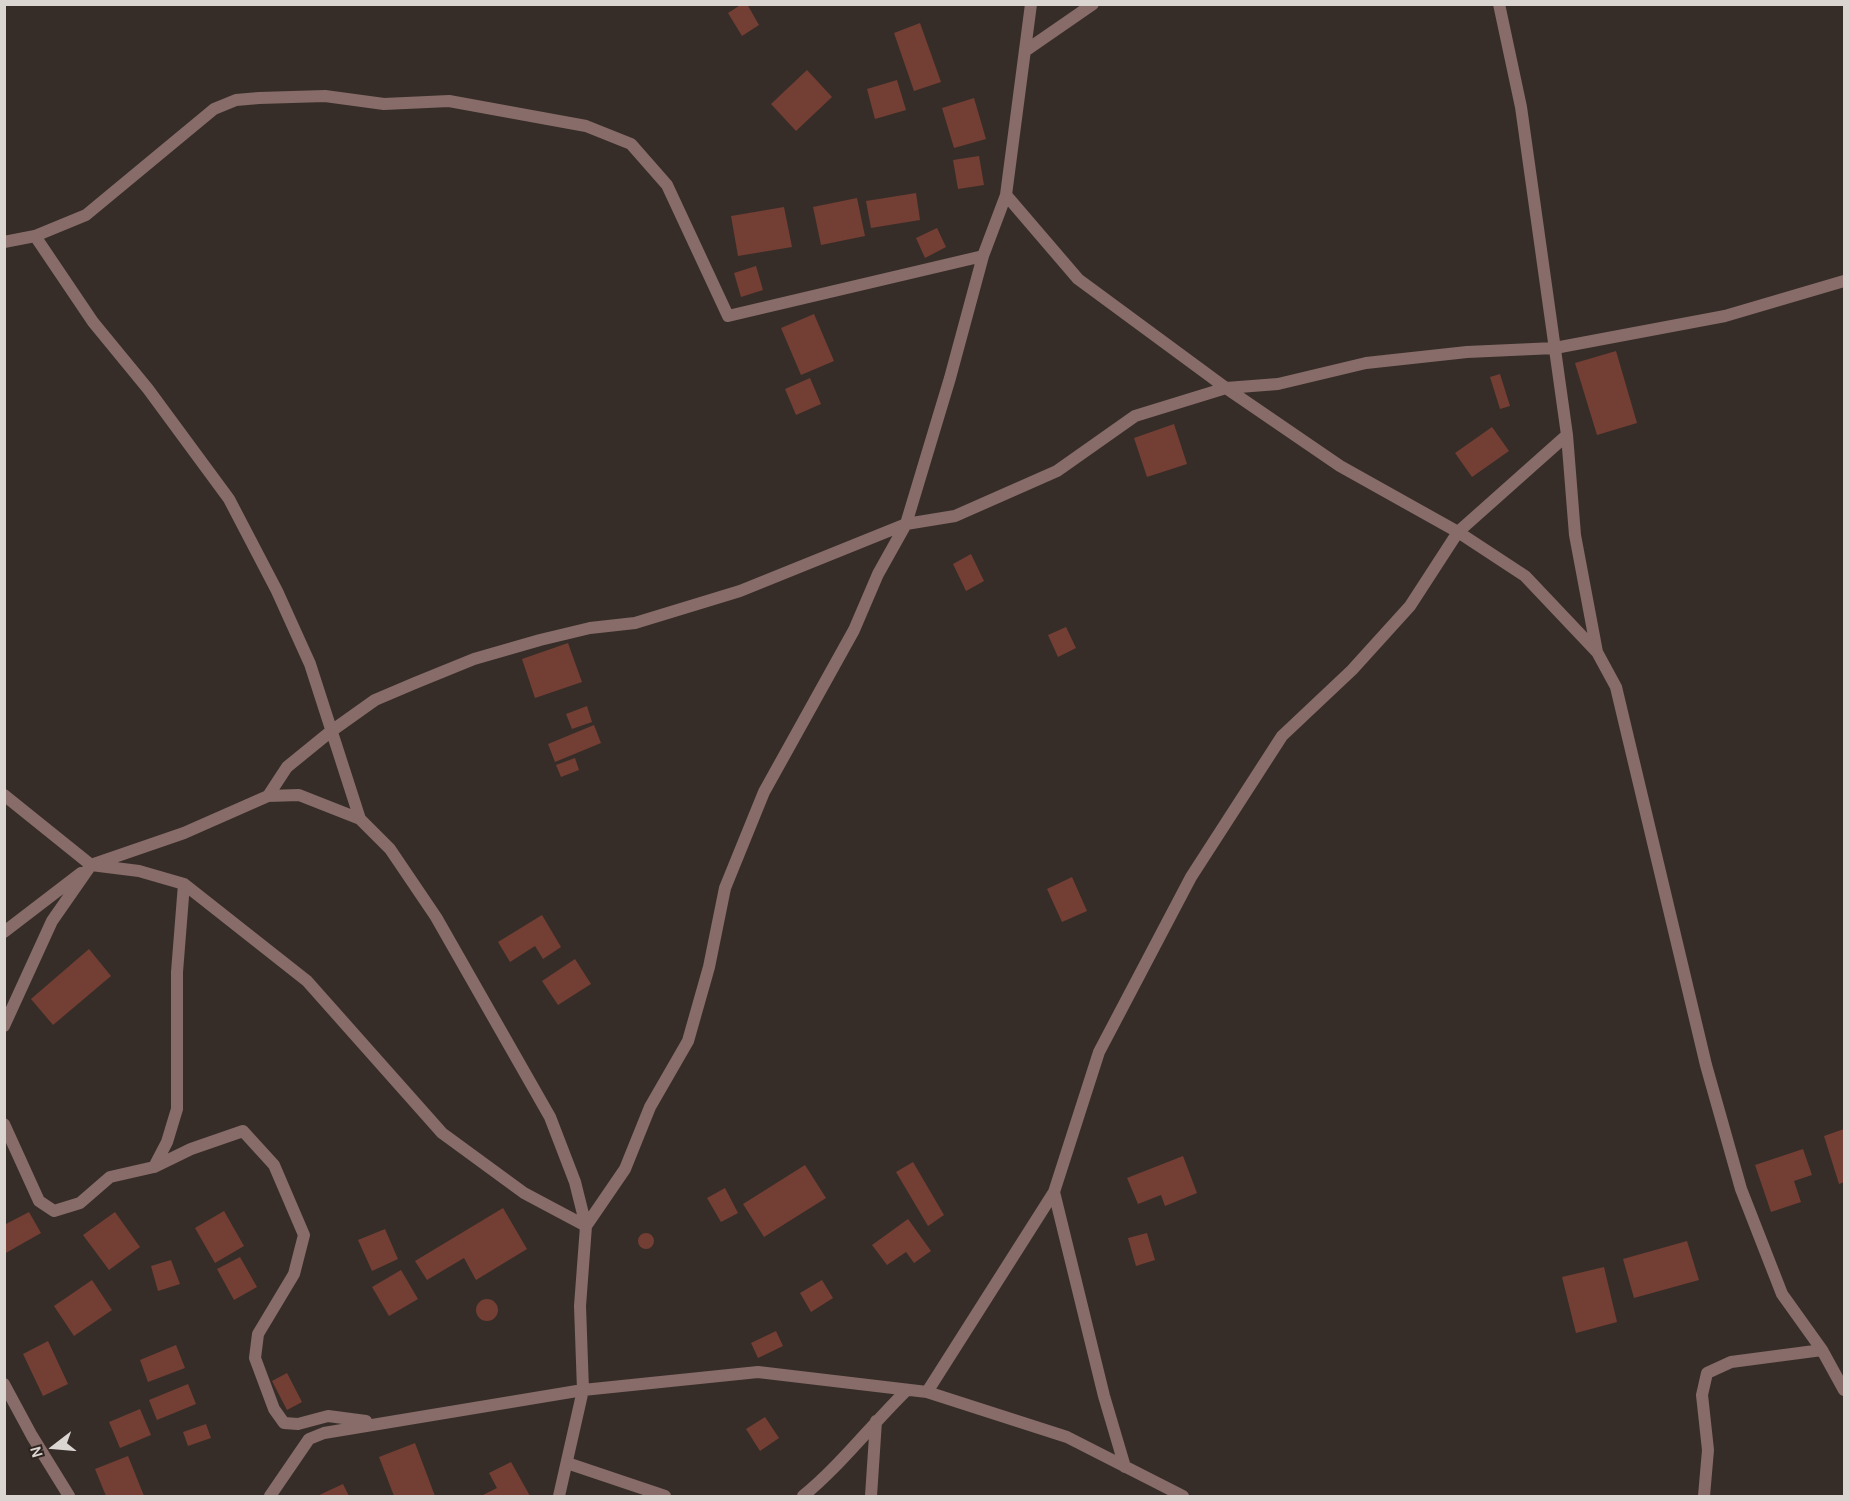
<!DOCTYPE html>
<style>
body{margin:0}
#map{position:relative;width:1849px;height:1501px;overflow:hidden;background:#372d28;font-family:Karla,sans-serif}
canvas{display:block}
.frame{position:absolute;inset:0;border:6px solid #dbd5d2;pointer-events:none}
.north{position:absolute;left:24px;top:1417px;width:60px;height:60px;-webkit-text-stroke:4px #2d231f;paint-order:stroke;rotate:254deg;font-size:16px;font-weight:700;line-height:24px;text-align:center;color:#dbd5d2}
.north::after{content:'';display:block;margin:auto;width:21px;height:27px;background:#dbd5d2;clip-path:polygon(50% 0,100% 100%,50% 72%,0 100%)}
</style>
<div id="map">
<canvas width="1849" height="1501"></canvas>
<div class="frame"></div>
<div class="north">N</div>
</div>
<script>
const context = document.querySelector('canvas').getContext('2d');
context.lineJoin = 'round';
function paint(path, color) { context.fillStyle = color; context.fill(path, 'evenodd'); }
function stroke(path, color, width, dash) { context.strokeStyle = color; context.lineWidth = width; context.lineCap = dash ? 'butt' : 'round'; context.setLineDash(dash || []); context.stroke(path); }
paint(new Path2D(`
 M742,4H747L759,25L742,36L728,13Z
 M920,23L941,82L914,91L894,33Z
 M807,70L832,97L796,131L771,104Z
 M897,80L906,110L875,119L867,89Z
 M974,98L986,139L954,148L942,108Z
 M979,156L984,185L958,189L953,160Z
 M916,193L920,220L871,228L866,201Z
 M857,198L865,236L821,245L813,207Z
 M784,207L792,247L738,256L731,216Z
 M937,228L946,247L925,258L916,238Z
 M756,266L763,290L741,297L734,273Z
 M814,314L834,361L801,375L781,328Z
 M1616,351L1637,423L1597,435L1575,363Z
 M1500,374L1510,406L1500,409L1490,377Z
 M810,378L821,404L796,415L785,389Z
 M1174,424L1187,464L1147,477L1134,438Z
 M1492,427L1509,451L1472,477L1455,453Z
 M971,554L984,581L966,591L953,564Z
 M1066,627L1076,648L1058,657L1048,635Z
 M568,643L582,682L535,698L522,659Z
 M587,706L592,722L572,729L566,714Z
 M594,725L601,743L555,762L548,744Z
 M575,758L579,770L561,777L556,765Z
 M1072,877L1087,911L1062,922L1047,889Z
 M542,915L561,947L543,959L535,946L510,962L498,942Z
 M89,949L111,976L53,1025L31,999Z
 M575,959L591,984L558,1005L542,981Z
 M1844,1129V1182L1839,1184L1824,1136Z
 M1803,1149L1812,1175L1794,1181L1801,1202L1771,1212L1755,1165Z
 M1183,1156L1197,1193L1165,1206L1161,1195L1138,1204L1127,1178Z
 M913,1162L944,1215L928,1226L896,1172Z
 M805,1165L826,1198L764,1237L743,1204Z
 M725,1188L738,1213L721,1222L707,1198Z
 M503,1208L527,1249L476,1280L464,1258L427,1280L415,1261Z
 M224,1211L244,1246L215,1263L195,1228Z
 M29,1212L41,1233L4,1254V1225Z
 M115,1212L140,1247L109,1270L83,1235Z
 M908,1219L931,1251L914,1263L906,1252L887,1265L872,1245Z
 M385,1229L398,1259L372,1271L358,1240Z
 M1147,1233L1155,1260L1136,1266L1128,1238Z
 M638 1241a8 8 0 1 1 16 0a8 8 0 1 1-16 0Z
 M1687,1241L1699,1280L1634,1298L1623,1259Z
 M240,1257L257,1287L234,1300L217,1269Z
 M171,1260L180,1284L158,1291L151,1266Z
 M1604,1267L1617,1322L1576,1333L1562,1277Z
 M401,1270L418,1299L389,1316L372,1287Z
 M92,1280L112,1310L74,1336L54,1306Z
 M822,1280L833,1298L811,1312L800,1293Z
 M476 1310a11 11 0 1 1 22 0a11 11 0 1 1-22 0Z
 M776,1331L783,1346L758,1358L751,1343Z
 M48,1341L68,1384L43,1396L23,1354Z
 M176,1345L185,1368L148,1382L140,1360Z
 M287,1373L302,1402L287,1410L272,1381Z
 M188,1384L196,1404L157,1420L149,1400Z
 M140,1409L151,1435L120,1448L109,1422Z
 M765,1417L779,1438L760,1451L746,1429Z
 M206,1424L211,1438L188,1446L183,1432Z
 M415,1443L435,1496H394L379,1457Z
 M128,1456L144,1496H106L95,1469Z
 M511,1462L530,1496H481L497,1488L489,1473Z
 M343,1484L349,1496H317Z`), '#733e33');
stroke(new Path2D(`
 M1499,4L1521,107L1567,435L1575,535L1597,652L1616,687L1706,1065L1741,1189L1782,1294L1822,1350L1844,1390
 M1025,51L1093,4
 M1006,195L1078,279L1226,388L1340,466L1458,532L1525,576L1597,652
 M35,236L93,322L148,389L229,499L277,591L310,664L360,819
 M4,242L35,236L86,215L214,109L236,100L259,98L325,96L384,104L449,101L586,126L631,144L667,185L728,316L983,256
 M4,795L91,865L139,871L184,884L307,981L442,1133L524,1193L586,1226L625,1169L650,1107L688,1041L709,967L725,888L764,792L854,630L878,574L906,524L950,378L983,256L1006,195L1031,4
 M268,796L287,767L330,732L375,700L415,683L474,659L540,640L590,628L635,623L740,591L906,524L955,516L1057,471L1135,416L1226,388L1278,384L1366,363L1467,352L1555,348L1725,316L1844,281
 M4,932L81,873
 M4,1026L52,921L91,865L184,833L268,796L299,795L360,819L390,849L436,917L550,1117L575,1182L586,1226L580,1306L583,1390L324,1433L309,1439L270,1496
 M4,1124L39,1201L54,1211L80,1203L110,1177L154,1167L191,1149L243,1131L274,1165L304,1235L294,1274L258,1334L255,1358L274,1409L284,1423L298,1424L328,1416L366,1421
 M154,1167L167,1142L177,1109V972L184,884
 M1054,1192L1104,1396L1125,1467
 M4,1384L32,1436L69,1496
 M927,1392L1054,1192L1099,1052L1191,877L1282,736L1352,670L1410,606L1458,532L1567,435
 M567,1463L665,1496
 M559,1496L583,1390L758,1372L927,1392L1067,1437L1183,1496
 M803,1496C841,1465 871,1425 907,1390
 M871,1496L876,1421
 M1704,1496L1708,1450L1702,1395L1707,1373L1731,1362L1822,1350`), '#876c69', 12);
</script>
